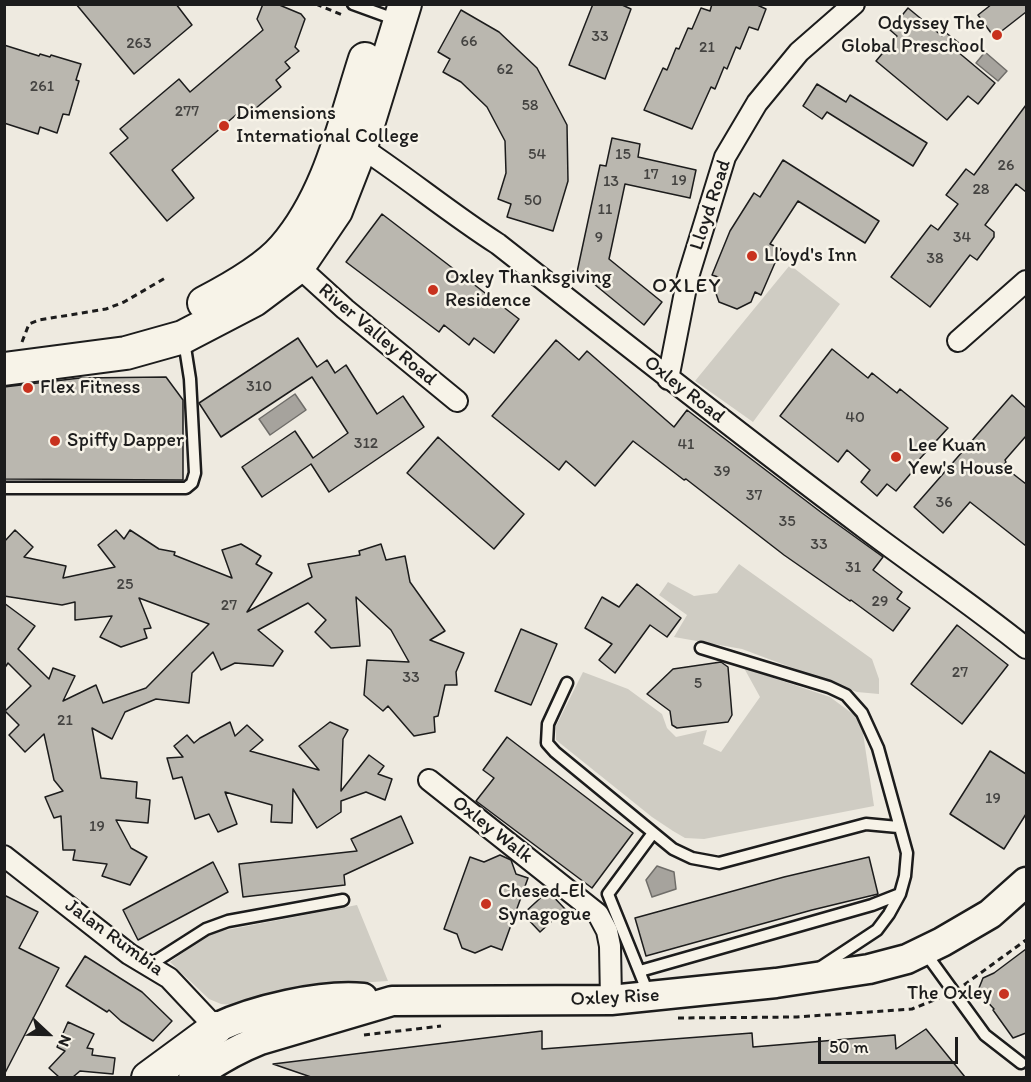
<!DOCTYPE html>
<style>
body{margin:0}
#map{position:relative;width:1031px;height:1082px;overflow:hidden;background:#eeeae0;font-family:Itim,sans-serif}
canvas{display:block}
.frame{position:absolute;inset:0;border:6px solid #1c1c1c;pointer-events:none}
.north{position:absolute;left:18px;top:1004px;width:60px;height:60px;-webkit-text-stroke:4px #f7f3e8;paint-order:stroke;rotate:112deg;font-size:16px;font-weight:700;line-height:24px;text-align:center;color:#1c1c1c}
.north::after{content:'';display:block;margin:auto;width:21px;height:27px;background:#1c1c1c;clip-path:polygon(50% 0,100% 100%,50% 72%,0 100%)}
.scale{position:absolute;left:818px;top:1037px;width:140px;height:27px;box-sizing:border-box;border:3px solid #1c1c1c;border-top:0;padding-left:8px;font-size:18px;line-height:21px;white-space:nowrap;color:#1c1c1c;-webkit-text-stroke:4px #f7f3e8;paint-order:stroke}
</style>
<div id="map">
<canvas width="1031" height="1082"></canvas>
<div class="frame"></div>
<div class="north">N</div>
<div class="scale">50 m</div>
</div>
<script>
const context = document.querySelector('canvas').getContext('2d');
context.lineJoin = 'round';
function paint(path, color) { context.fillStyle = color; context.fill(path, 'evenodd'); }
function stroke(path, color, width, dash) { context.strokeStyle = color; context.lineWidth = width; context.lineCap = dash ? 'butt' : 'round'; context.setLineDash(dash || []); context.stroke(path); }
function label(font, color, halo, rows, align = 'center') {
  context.font = font + ' Itim,sans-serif'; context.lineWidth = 5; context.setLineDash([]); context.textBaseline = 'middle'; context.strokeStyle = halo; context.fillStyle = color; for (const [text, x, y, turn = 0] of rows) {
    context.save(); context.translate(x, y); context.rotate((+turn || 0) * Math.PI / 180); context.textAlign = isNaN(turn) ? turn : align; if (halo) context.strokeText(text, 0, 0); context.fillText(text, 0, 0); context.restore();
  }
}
paint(new Path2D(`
 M790,265L840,304L753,422L695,381Z
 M739,564L872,659L879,679V694L857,692L742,649L674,637L687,615L659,595L668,582L694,596L717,593Z
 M744,668L830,697L861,720L874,806L704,839L685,838L673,831L652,817L556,740V726L583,672L628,689L662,714L667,728L676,737L707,730L703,744L721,752L760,697Z
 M357,905L388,981L326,985L234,1005L221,1004L209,999L170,962L203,938L216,932Z`), '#cfccc3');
const water = new Path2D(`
 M985,52L1007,71L998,81L976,63Z
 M295,394L306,410L270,435L259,419Z
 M657,866L674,872L676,889L652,897L646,880Z`);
paint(water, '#a6a39d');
stroke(water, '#6f6d69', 1.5);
const building = new Path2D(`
 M76,4H176L192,25L134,74Z
 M263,4H277L301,14L305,19L295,47L299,51L285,62L290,68L276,80L281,87L249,114L244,108L172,170L194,198L167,221L110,153L128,138L120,129L179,79L190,92L263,30L257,19Z
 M593,4H620L631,9L605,79L569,65Z
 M712,4H755L766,9L758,30L749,27L740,49L736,47L727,69L724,67L715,89L711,87L692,129L644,110L663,68L667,70L676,48L679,49L688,28L692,29L701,8L710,11Z
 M992,4H1026V12L994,37L978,15Z
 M908,8L942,36L945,32L963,46L958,52L995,83L978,104L968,96L947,120L876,61L897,36L890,30Z
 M461,10L499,32L537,68L567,125L568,181L553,231L507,217L511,204L498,199L506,173L505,141L487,107L461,82L443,72L450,59L438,52Z
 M4,45L39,56L40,54L50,57L51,55L81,64L76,80L79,81L69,115L63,114L57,133L40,127L38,134L4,123Z
 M817,84L846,102L850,95L927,143L913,166L827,112L822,119L803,106Z
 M1026,105V192L1016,184L985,225L994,232V237L977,260L970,255L930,307L891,277L931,225L938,230L958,204L946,195L966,169L974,175Z
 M612,138L640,144L638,157L696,170L690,198L625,184L609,259L662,302L644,325L588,279L576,277L600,165L606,166Z
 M783,160L879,221L865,243L798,201L770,244L781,249L761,295L755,292L751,302L737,309L719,302L714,288L718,277L712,275L730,231L754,193L760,197Z
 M382,214L519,319L494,353L474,338L469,345L444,325L439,332L346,262Z
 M298,338L317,367L327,360L335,373L346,365L377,414L403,396L424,427L329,492L311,464L262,497L242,467L295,431L313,458L348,433L312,377L221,437L199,403Z
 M556,340L579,360L587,351L674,427L687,410L822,513L883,557L873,570L902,592L897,599L910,608L893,631L851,600L850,601L784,555L686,479L684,480L633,441L595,486L566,461L559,470L492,416Z
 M832,349L868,378L872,373L897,393L900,389L948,428L915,464L917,466L896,491L887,484L877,496L861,482L870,470L847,450L838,462L780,416Z
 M166,377L183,400V480L4,479V387L80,378Z
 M1012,395L1026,408V436L1005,460L1006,462L1003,466L1026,484V546L970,502L943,533L914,507Z
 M438,437L524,514L494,549L407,473Z
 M15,530L33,547L24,557L66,566L63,578L115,567L98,545L116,530L124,539L130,530L159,549L175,552L174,555L232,578L222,550L241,544L261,556L256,564L272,573L247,612L312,577L308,564L360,555L359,551L381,544L386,560L405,556L410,582L445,631L430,640L464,653L456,672L457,685H445L438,716L434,717L435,732L414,736L388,706L383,711L364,695L367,660L409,662L391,630L356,597L360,646L331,648L315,632L326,620L308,603L258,630L283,651L273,666L235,663L221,670L213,652L192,673L189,703L156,699L125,712L112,739L92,728L101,778L137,782L136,798L150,800L148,823L116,820L131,848L147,857L130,885L102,876L107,864L73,860L75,850H63L61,816L54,818L45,797L63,791L54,780L44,734L25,752L9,735L19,725L5,711L31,686L8,663L4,669V603L35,626L18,649L49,679L53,668L75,676L63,701L96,685L103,703L146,688L209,624L139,598L151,628L144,629L147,638L121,647L100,637L112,616L75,620V602L62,605L4,596V542Z
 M637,584L681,618L667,637L650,625L615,673L599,660L612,644L585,628L602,597L619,607Z
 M957,625L1008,665L962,724L911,684Z
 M521,629L557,644L531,705L495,691Z
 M721,662L728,667L732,715L728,722L677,728L672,725L670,711L647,694L673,669Z
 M230,722L235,736L247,725L263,740L250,751L319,770L299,746L330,722L348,730L343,739L341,791L369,755L384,766L378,774L392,779L385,800L366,792L341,801V812L317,828L293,789L292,823L271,822L272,805L225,792L237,824L218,832L209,814L195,819L182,777L173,779L167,758L183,757L174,746L187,735L194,743L200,738Z
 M507,737L633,833L592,888L476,801L494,778L483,770Z
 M990,751L1026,774V814L1004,849L950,814Z
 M401,816L413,843L344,875L345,885L243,897L239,864L357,851L351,839Z
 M500,855L511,860L516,874L528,878L502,950L491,946L475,953L462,948L457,934L444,929L470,857L484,862Z
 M869,857L878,894L812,910L646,956L635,918L784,877Z
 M213,862L228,892L138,940L123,910Z
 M548,891L565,909L540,932L523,914Z
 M4,895L38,912L19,948L59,968L4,1075Z
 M1026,949V1033L1013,1038L993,1010L994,1009L982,996L979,988L983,978L994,973Z
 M85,956L142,992L172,1021L153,1041L121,1021L109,1010L107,1012L66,986Z
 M68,1022L94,1034L87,1048L93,1049L92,1055L115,1058L113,1074L80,1071L73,1077H59L49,1068L65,1051L57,1047Z
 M926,1029L965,1077H311L273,1064L542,1031V1049L752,1033L753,1047L895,1035L896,1049Z`);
paint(building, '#bab7af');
stroke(building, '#1c1c1c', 1.5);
const service = new Path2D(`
 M353,4L397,20
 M4,488H186L192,483L195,473L190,379L184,341
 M701,648L829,687L846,695L862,713L878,748L907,853L905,876L900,894L889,914L877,930L821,967
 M567,683L548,724L547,743L555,752L673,849L692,858L719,863L866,824L898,827
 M924,951L985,1035L1021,1063
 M148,966L206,929L228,921L343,900
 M640,971L872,905L900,894
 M648,993L608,894L653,833`);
const minor = new Path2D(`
 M353,142C403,174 448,212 498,244C620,340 742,436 866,529C919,569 974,606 1026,648
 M290,259L345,309L457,401
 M958,341L1026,281
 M668,379L688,277L725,157L757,103L799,52L854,4
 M429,780L598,914L607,931L610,946L611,1000
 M4,856L129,954L169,978L216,1028`);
const secondary = new Path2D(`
 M216,1028C254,1010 321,994 363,998
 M193,1078C214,1062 235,1050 260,1040L392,1001L611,1000L776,983L869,969L907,959L942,942L990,914L1026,882`);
const primary = new Path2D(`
 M204,303C229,290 266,269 284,248C329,196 344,124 365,59
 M4,369L126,353L183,337L254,300L298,267L336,211L361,147L405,4
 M148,1078L216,1028`);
stroke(service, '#1c1c1c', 15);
stroke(minor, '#1c1c1c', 24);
stroke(secondary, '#1c1c1c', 33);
stroke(primary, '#1c1c1c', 36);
stroke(new Path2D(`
 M316,4L345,16
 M22,342L29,324L39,320L106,309L124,302L167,277
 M964,985L1026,940
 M678,1018L797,1017L912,1009L939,998
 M364,1035L441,1026`), '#1c1c1c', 3, [6, 4.5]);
stroke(service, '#f7f3e8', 10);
stroke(minor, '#f7f3e8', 20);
stroke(secondary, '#f7f3e8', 28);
stroke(primary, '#f7f3e8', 32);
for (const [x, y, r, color] of [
 [997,35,6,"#c8321e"],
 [224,126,6,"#c8321e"],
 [752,256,6,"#c8321e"],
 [433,290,6,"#c8321e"],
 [28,388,6,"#c8321e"],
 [55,441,6,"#c8321e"],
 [896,457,6,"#c8321e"],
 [486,904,6,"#c8321e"],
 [1004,994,6,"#c8321e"]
]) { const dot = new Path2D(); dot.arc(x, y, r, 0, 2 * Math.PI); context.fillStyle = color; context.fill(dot); stroke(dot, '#f7f3e8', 2); }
label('16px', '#444341', null, [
 ["33",600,37],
 ["66",469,42],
 ["263",139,44],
 ["21",707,48],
 ["62",505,70],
 ["261",42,87],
 ["58",530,106],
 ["277",187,112],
 ["54",537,155],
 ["15",623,155],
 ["26",1006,166],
 ["17",651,175],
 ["19",679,181],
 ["13",611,182],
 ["28",981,190],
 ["50",533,201],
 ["11",605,210],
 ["9",599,238],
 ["34",962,238],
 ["38",935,259],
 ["310",259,387],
 ["40",855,418],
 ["312",366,444],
 ["41",686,445],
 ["39",722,472],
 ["37",754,496],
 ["36",944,503],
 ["35",787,522],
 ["33",819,545],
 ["31",853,568],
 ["25",125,585],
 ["29",880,602],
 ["27",229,606],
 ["27",960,673],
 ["33",411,678],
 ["5",698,684],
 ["21",65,721],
 ["19",993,799],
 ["19",97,827]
]);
label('20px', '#1c1c1c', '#f7f3e8', [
 ["Odyssey The",985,24,"right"],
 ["Global Preschool",985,47,"right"],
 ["Dimensions",236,114],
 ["International College",236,137],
 ["Lloyd's Inn",764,256],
 ["Oxley Thanksgiving",445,278],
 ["Residence",445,301],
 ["Flex Fitness",40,388],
 ["Spiffy Dapper",67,441],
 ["Lee Kuan",908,446],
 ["Yew's House",908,469],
 ["Chesed-El",498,892],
 ["Synagogue",498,915],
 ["The Oxley",992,994,"right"]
], 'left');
label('20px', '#1c1c1c', '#f7f3e8', [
 ["Lloyd Road",711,205,-72],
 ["River Valley Road",377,335,40],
 ["Oxley Road",684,390,38],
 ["Oxley Walk",492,830,38],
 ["Jalan Rumbia",114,938,36],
 ["Oxley Rise",615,998,-3]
]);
context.letterSpacing = '1.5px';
label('21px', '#1c1c1c', '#f7f3e8', [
 ["OXLEY",687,287]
]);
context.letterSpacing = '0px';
</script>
